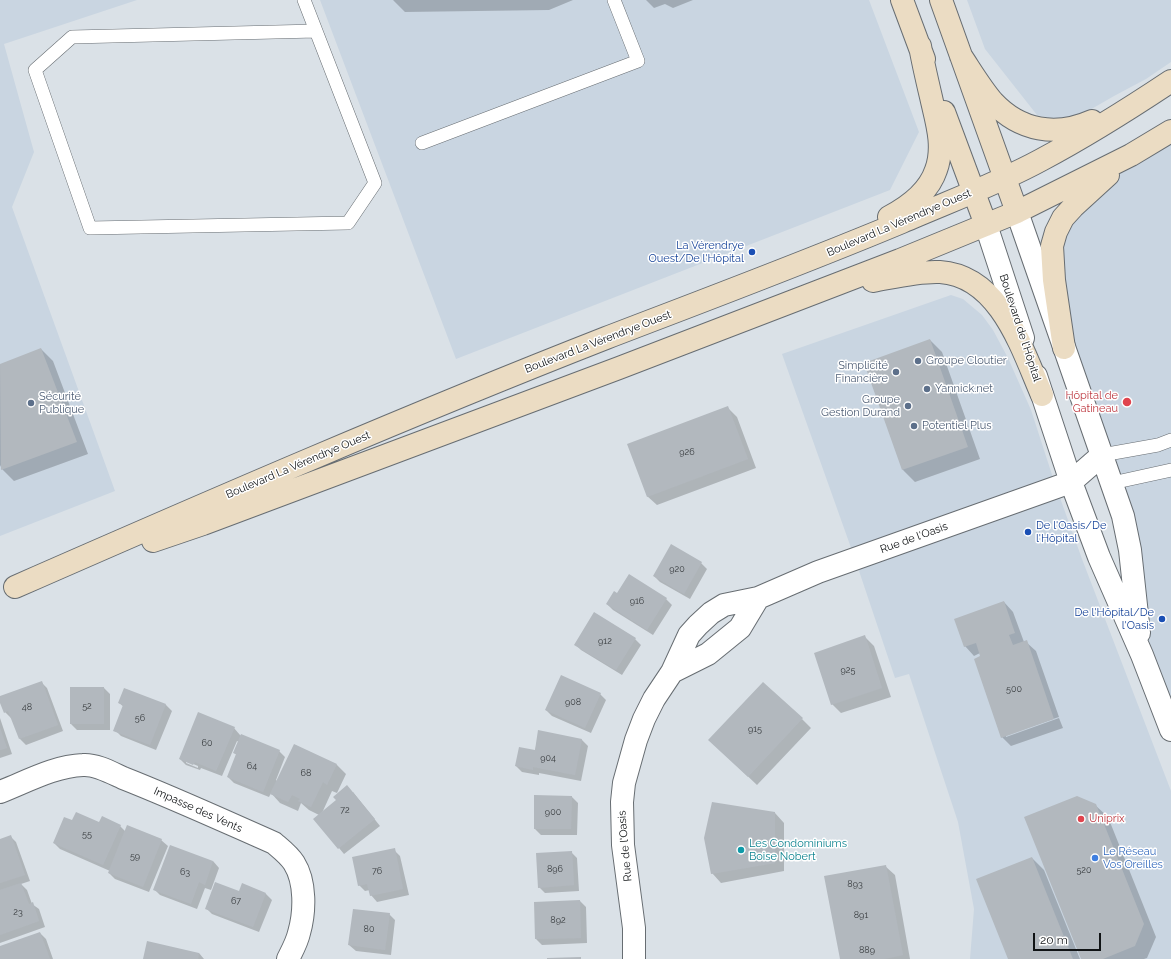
<!DOCTYPE html>
<meta charset="utf-8">
<style>
body{margin:0}
#map{position:relative;width:1171px;height:959px;overflow:hidden;background:#dae1e7;font-family:Raleway,sans-serif}
canvas{display:block}
.scale{position:absolute;left:1033px;top:933px;width:68px;height:18px;box-sizing:border-box;border:2px solid #101315;border-top:0;padding-left:5px;font-size:12px;line-height:14px;white-space:nowrap;color:#101315;-webkit-text-stroke:3px #fff;paint-order:stroke}
</style>
<div id="map">
<canvas width="1171" height="959"></canvas>
<div class="scale">20 m</div>
</div>
<script>
const context = document.querySelector('canvas').getContext('2d');
context.lineJoin = 'round';
function paint(path, color) { context.fillStyle = color; context.fill(path, 'evenodd'); }
function stroke(path, color, width, dash) { context.strokeStyle = color; context.lineWidth = width; context.lineCap = dash ? 'butt' : 'round'; context.setLineDash(dash || []); context.stroke(path); }
function label(font, color, halo, rows, align = 'center') {
  context.font = font + ' Raleway,sans-serif'; context.lineWidth = 3; context.setLineDash([]); context.textBaseline = 'middle'; context.strokeStyle = halo; context.fillStyle = color; for (const [text, x, y, turn = 0] of rows) {
    context.save(); context.translate(x, y); context.rotate((+turn || 0) * Math.PI / 180); context.textAlign = isNaN(turn) ? turn : align; if (halo) context.strokeText(text, 0, 0); context.fillText(text, 0, 0); context.restore();
  }
}
paint(new Path2D(`
 M0,0H137L4,44L34,152L12,207L115,491L0,536Z
 M320,0H869L919,132L890,190L456,359Z
 M967,0H1171V62L1146,79L1114,96L1069,122L1037,115L985,49Z
 M1171,131V730L1142,655L1130,550L1064,348L1056,232L1063,218Z
 M951,295L963,299L982,315L993,330L1008,358L1031,410L1055,484L1082,559L1171,791V959H970L974,909L958,822L909,674L895,678L855,559L782,354Z`), '#c9d5e1');
paint(new Path2D(`
 M393,0H573L549,10L405,12Z
 M646,0H693L673,8L665,4L654,8Z
 M930,340L942,352L980,459L915,482L903,470L865,364Z
 M41,349L53,361L88,454L14,481L2,469L0,465V365Z
 M728,408L737,417L756,468L657,505L647,496Z
 M701,563L707,569L690,599L660,582L654,576Z
 M629,575L666,599L672,605L653,635L613,610L607,604L617,595Z
 M1004,602L1013,612L1024,642H1026L1036,651L1059,717L1006,735V737L1059,718L1063,728L1011,746L1002,737L980,653L974,656L965,646Z
 M865,637L874,646L891,697L841,713L832,704Z
 M635,639L641,645L622,675L581,650L575,644Z
 M41,682L47,688L63,731L26,745L20,739L12,718H11L5,712L0,698Z
 M71,688H104L110,694V730H77L71,724Z
 M125,689L166,705L172,711L156,750L121,736L115,730L124,707L119,703Z
 M600,694L606,700L591,733L552,716L546,710Z
 M0,718L12,754L0,758Z
 M802,719L811,728L757,785L719,749Z
 M234,728L240,735L279,751L285,757L276,780L277,781L295,745L337,765L346,774L337,793L332,791L322,813L353,792L380,826L344,854L339,848L319,815L309,810L301,803L298,811L280,803L271,793L269,797L234,783L228,777L237,755L234,753L239,742L237,741L222,776L201,768L200,770L186,765L180,759ZM186,761L198,766V768L186,763Z
 M539,732L582,740L588,746L581,781L539,773V775L522,772L516,766L535,751Z
 M571,796L578,803L577,835H541L535,829Z
 M1095,805L1108,817L1156,937L1147,958L1144,959H1083Z
 M775,813L784,823V871L721,883L712,873Z
 M73,822L120,826L125,831L161,840L168,846L149,892L115,879L109,873L110,871L60,849L54,843Z
 M10,836L16,842L30,881L21,884L27,890L32,904L39,909L45,927L0,943V840Z
 M394,850L400,856L409,895L377,902L371,895L370,890L365,891L359,885Z
 M571,852L577,858L579,891L545,893L539,887Z
 M1032,858L1044,870L1080,959H1009Z
 M213,861L219,868L211,890L205,888L197,909L160,895L154,889Z
 M885,866L895,875L910,959H841Z
 M239,893L266,894L272,900L259,932L212,914L206,908Z
 M580,901L586,907L587,943L542,945L536,939Z
 M389,914L395,920L391,955L356,951L349,945Z
 M40,933L46,939L53,959H0V947Z
 M199,953L204,959H144Z`), '#0003');
paint(new Path2D(`
 M930,339L968,447L902,470L864,363Z
 M41,348L77,442L1,470L0,364Z
 M728,406L748,459L647,497L627,444Z
 M671,544L702,562L684,594L653,576Z
 M629,574L667,598L647,630L606,604L614,591L617,593Z
 M1004,601L1015,633L1009,635L1013,645L1027,640L1054,719L1001,738L974,659L980,656L976,643L964,647L954,619Z
 M594,612L636,638L616,670L574,645Z
 M865,635L882,688L831,705L814,653Z
 M561,675L601,693L585,728L545,710Z
 M42,681L58,725L19,739L8,711L4,713L0,703V696Z
 M763,682L803,718L748,777L708,740Z
 M70,687H104V724H70Z
 M124,688L166,704L150,745L113,731L123,705L118,703Z
 M198,712L235,727L216,771L195,762L193,765L179,759Z
 M0,728L7,748L0,750Z
 M538,730L582,739L575,775L533,767V770L515,766L519,747L535,750Z
 M241,734L280,750L263,792L227,777L236,754L233,753Z
 M294,744L337,764L327,785L323,782L311,807L298,801L300,799L292,795L288,802L270,794Z
 M347,785L375,819L338,849L313,819L336,800L333,797Z
 M534,795L572,796L571,829H534Z
 M1077,796L1096,804L1144,924L1135,946L1103,959H1081L1024,817Z
 M712,802L775,812V863L711,874L704,838Z
 M76,812L99,822L102,816L121,825L103,865L53,843L64,817L72,820Z
 M127,825L162,839L143,887L108,873Z
 M11,835L25,875L0,883V839Z
 M170,845L213,861L205,885L199,882L191,904L153,890Z
 M395,848L403,889L370,896L367,884L358,886L352,857Z
 M572,851L574,885L538,888L536,853Z
 M1032,857L1073,959H1008L976,879Z
 M886,865L903,955L884,959H840L824,876Z
 M215,882L239,891L242,883L266,893L253,927L205,909Z
 M21,883L29,904L33,902L39,921L0,935V890Z
 M580,900L581,938L535,939L534,902Z
 M353,909L390,913L385,950L348,945Z
 M40,932L50,959H0V946Z
 M147,941L199,953L198,959H143Z
 M581,957V959H547V958Z`), '#b2b8be');
const service = new Path2D(`
 M304,0L375,183L348,223L90,228L35,70L72,37L316,31
 M422,143L638,61L614,0
 M1102,455L1158,445L1171,440
 M1112,483L1171,470`);
const minor = new Path2D(`
 M672,672L708,654L740,628L758,598
 M0,792C26,782 54,766 83,765C96,764 112,773 123,778C174,798 224,821 274,843C281,849 289,855 294,863C306,882 305,912 299,933C297,942 292,951 288,959
 M634,959V928L623,845L622,802L624,783L636,740L644,719L654,699L672,672L689,635L698,625L711,613L724,605L758,598L818,572L1071,482`);
const tertiary = new Path2D(`
 M1017,212L1123,516L1130,550L1139,633
 M986,225L1023,338
 M1036,376L1071,482L1099,557L1142,655L1171,730
 M1071,482L1102,455`);
const secondary = new Path2D(`
 M902,0L924,59
 M941,0L1017,212
 M961,56C971,71 981,88 993,102C1020,131 1056,137 1092,121
 M944,112L986,225
 M889,217C908,207 929,191 936,170C945,146 936,120 931,97C927,80 923,63 920,46
 M873,281C895,277 918,271 940,272C1000,276 1022,349 1042,395
 M1064,348L1054,280L1052,246L1056,232L1063,218L1073,207L1108,175
 M153,541L203,524L619,368L900,260L1017,212L1131,155L1171,131
 M15,587C211,501 407,416 606,338C705,300 804,263 902,222C948,202 997,184 1041,160C1086,136 1129,109 1171,81`);
stroke(service, '#676d72', 14);
stroke(minor, '#676d72', 24);
stroke(tertiary, '#676d72', 24);
stroke(secondary, '#676d72', 24);
stroke(service, '#fff', 13);
stroke(minor, '#fff', 22);
stroke(tertiary, '#fff', 22);
stroke(secondary, '#ebdcc3', 22);
for (const [x, y, r, color] of [
 [752,252,4,"#1a4fb4"],
 [918,361,4,"#5c6f8a"],
 [896,372,4,"#5c6f8a"],
 [927,389,4,"#5c6f8a"],
 [1127,402,5,"#e0444e"],
 [31,403,4,"#5c6f8a"],
 [908,406,4,"#5c6f8a"],
 [914,426,4,"#5c6f8a"],
 [1028,532,4,"#1a4fb4"],
 [1162,619,4,"#1a4fb4"],
 [1081,819,4,"#e0444e"],
 [741,850,4,"#0f9aa8"],
 [1095,858,4,"#3f7fe0"]
]) { const dot = new Path2D(); dot.arc(x, y, r, 0, 2 * Math.PI); context.fillStyle = color; context.fill(dot); stroke(dot, '#fff', 1.5); }
label('9px', '#383c3f', null, [
 ["926",687,452],
 ["920",677,569],
 ["916",637,601],
 ["912",605,641],
 ["925",848,670],
 ["500",1014,689],
 ["908",573,702],
 ["52",87,706],
 ["48",27,707],
 ["56",140,718],
 ["915",755,729],
 ["60",207,743],
 ["904",548,758],
 ["64",252,766],
 ["68",306,773],
 ["72",345,810],
 ["900",553,812],
 ["55",87,834],
 ["59",135,856],
 ["896",555,869],
 ["520",1084,870],
 ["76",377,871],
 ["63",185,872],
 ["893",855,884],
 ["67",236,901],
 ["23",18,912],
 ["891",861,915],
 ["892",558,920],
 ["80",369,929],
 ["889",867,950]
]);
label('11px', '#101315', '#fff', [
 ["Boulevard La Vérendrye Ouest",899,223,-23],
 ["Boulevard de l'Hôpital",1020,328,72],
 ["Boulevard La Vérendrye Ouest",598,342,-21],
 ["Boulevard La Vérendrye Ouest",298,465,-23],
 ["Rue de l'Oasis",914,538,-20],
 ["Impasse des Vents",198,810,24],
 ["Rue de l'Oasis",625,846,-95]
]);
label('11px', '#164399', '#fff', [
 ["La Vérendrye",744,246],
 ["Ouest/De l'Hôpital",744,259],
 ["De l'Oasis/De",1036,526,"left"],
 ["l'Hôpital",1036,539,"left"],
 ["De l'Hôpital/De",1154,613],
 ["l'Oasis",1154,626]
], 'right');
label('11px', '#4e5e75', '#fff', [
 ["Groupe Cloutier",926,361],
 ["Simplicité",888,366,"right"],
 ["Financière",888,379,"right"],
 ["Yannick.net",935,389],
 ["Sécurité",39,397],
 ["Publique",39,410],
 ["Groupe",900,400,"right"],
 ["Gestion Durand",900,413,"right"],
 ["Potentiel Plus",922,426]
], 'left');
label('11px', '#be3a42', '#fff', [
 ["Hôpital de",1118,396],
 ["Gatineau",1118,409],
 ["Uniprix",1089,819,"left"]
], 'right');
label('11px', '#0d838f', '#fff', [
 ["Les Condominiums",749,844],
 ["Boise Nobert",749,857]
], 'left');
label('11px', '#366cbe', '#fff', [
 ["Le Réseau",1103,852],
 ["Vos Oreilles",1103,865]
], 'left');
</script>
